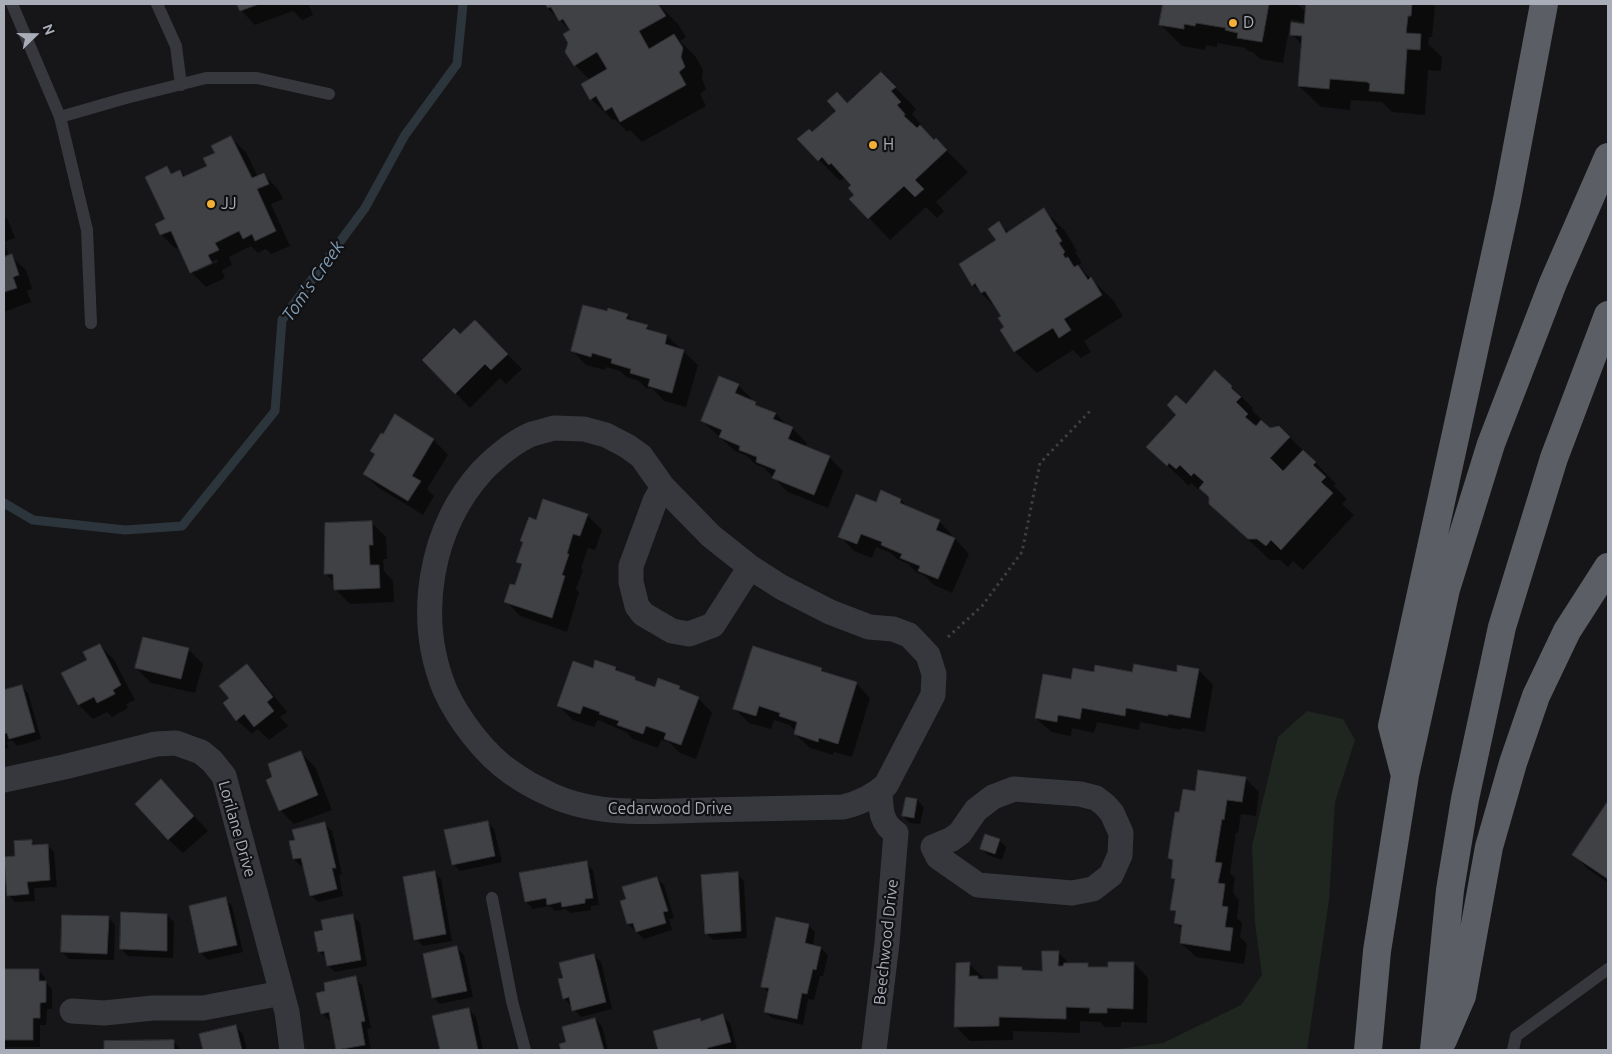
<!DOCTYPE html>
<style>
body{margin:0}
#map{position:relative;width:1612px;height:1054px;overflow:hidden;background:#161618;font-family:Ubuntu,sans-serif}
canvas{display:block}
.frame{position:absolute;inset:0;border:5px solid #a8adb8;pointer-events:none}
.north{position:absolute;left:10px;top:10px;width:50px;height:50px;-webkit-text-stroke:4px #111113;paint-order:stroke;rotate:68deg;font-size:14px;font-weight:700;line-height:20px;text-align:center;color:#a8adb8}
.north::after{content:'';display:block;margin:auto;width:18px;height:22px;background:#a8adb8;clip-path:polygon(50% 0,100% 100%,50% 72%,0 100%)}
</style>
<div id="map">
<canvas width="1612" height="1054"></canvas>
<div class="frame"></div>
<div class="north">N</div>
</div>
<script>
const context = document.querySelector('canvas').getContext('2d');
context.lineJoin = 'round';
function paint(path, color) { context.fillStyle = color; context.fill(path, 'evenodd'); }
function stroke(path, color, width, dash) { context.strokeStyle = color; context.lineWidth = width; context.lineCap = dash ? 'butt' : 'round'; context.setLineDash(dash || []); context.stroke(path); }
function label(font, color, halo, rows, align = 'center') {
  context.font = font + ' Ubuntu,sans-serif'; context.lineWidth = 4.5; context.setLineDash([]); context.textBaseline = 'middle'; context.strokeStyle = halo; context.fillStyle = color; for (const [text, x, y, turn = 0] of rows) {
    context.save(); context.translate(x, y); context.rotate((+turn || 0) * Math.PI / 180); context.textAlign = isNaN(turn) ? turn : align; if (halo) context.strokeText(text, 0, 0); context.fillText(text, 0, 0); context.restore();
  }
}
paint(new Path2D(`
 M1307,711L1343,719L1355,740L1335,802L1329,900L1307,1050H1112L1163,1043L1241,1005L1262,975L1255,923L1252,846L1278,737Z`), '#1e261f');
paint(new Path2D(`
 M238,4H312L309,5L313,15L302,20L293,11L255,25L241,10Z
 M543,4H658L678,24L686,37L680,41L696,57L703,70L702,79L706,89L700,94L706,106L642,142L630,130L627,132L615,119L613,120L591,99L590,80L575,65L571,31Z
 M1164,4H1297L1305,11L1303,22L1291,19L1283,63L1260,59L1253,52L1248,51L1245,48L1217,43V47L1206,45L1205,50L1182,46L1160,24Z
 M1307,4H1433L1435,6L1432,37H1429L1428,44L1442,57L1441,71L1428,70L1425,115L1392,112L1382,102L1351,100L1350,110L1321,107L1299,86L1303,46L1292,34L1305,25Z
 M881,73L916,109L912,114L921,124L919,126L934,141L936,140L968,172L936,202L944,211L937,218L926,207L890,240L851,199L856,195L852,186L844,178L840,181L819,160L812,134Z
 M231,138L246,152L258,177L263,174L278,189L283,199L271,204L290,246L271,254L266,249L258,253L251,246L229,257L232,265L222,270L225,278L206,287L191,272L180,247L176,249L161,234L166,219L167,168L173,174L180,171L186,177L209,166L216,153ZM217,259L218,262L196,272V269Z
 M1044,210L1065,231L1077,251L1075,252L1082,263L1079,264L1085,273L1113,300L1123,316L1084,341L1091,352L1081,358L1073,350L1037,373L1015,352L1002,330L1006,328L1003,316L995,305L994,306L973,285L997,241L999,223L1009,233Z
 M4,216L8,220L15,238L4,242L9,256H11L26,270L32,289L27,291L31,302L4,312Z
 M608,313L627,315L635,323L647,326L654,333L667,336L698,365L686,407L664,401L653,389L646,388L639,381L627,377L620,371L606,367L605,370L586,365L572,350Z
 M475,321L522,369L506,384L500,378L470,408L424,360L460,336Z
 M1216,372L1253,408L1252,410L1262,420L1260,421L1270,429L1279,427L1315,462L1336,484L1334,486L1347,499L1342,504L1354,515L1303,570L1293,561L1288,567L1280,560H1270L1210,504V497L1200,488L1198,489L1191,483L1189,486L1148,447Z
 M738,385L752,399V402L760,408L776,414L788,426L792,428L807,443L805,447L829,457L843,471L828,508L788,492L764,468L755,464L747,456L735,451L702,421Z
 M395,416L434,440L448,455L427,489L434,496L423,515L379,488L364,474L376,455L384,436Z
 M901,500L910,509L939,521L969,554L952,593L934,585L925,576L916,572L908,564L897,559L891,553L876,547L872,558L854,551L840,536L876,504Z
 M587,515L602,530L595,550L588,548L581,568L583,570L576,589L579,592L567,632L520,616L506,601L516,587L522,566L517,561L524,543L522,541L537,521Z
 M372,523L386,537L387,559H383L384,571L393,581L394,602L350,604L335,589V583L326,574Z
 M100,645L114,660L135,700L126,704L128,708L112,717L107,712L93,719L79,705L63,674L89,661Z
 M188,649L203,664L195,693L151,683L136,668Z
 M247,666L261,680L287,712L280,717L288,726L269,740L258,729L252,734L237,720L231,698Z
 M616,668L620,673L635,679L639,683L655,689L679,687L685,693L698,698L712,713L696,759L680,753L669,742L661,740L658,748L633,739L626,732L598,720L594,727L573,720L558,705L593,670Z
 M821,669L827,674L856,683L870,698L852,757L834,752L833,755L810,748L795,734V730L789,725L774,720L771,729L749,723L735,709Z
 M1199,670L1213,685L1205,732L1182,728V730L1140,722L1139,730L1097,722L1094,733L1072,728L1071,736L1051,732L1036,718L1072,681L1095,673H1178Z
 M21,686L28,693L41,739L17,746L12,740L7,742L9,748L4,749V691Z
 M300,752L315,767L332,810L294,824L280,810L274,778Z
 M1245,778L1259,792L1256,816L1241,814L1238,833H1236L1230,873L1235,878L1233,893L1239,900L1237,918L1242,923L1240,937L1247,944L1244,964L1196,957L1181,943L1183,930L1176,923L1177,915L1172,910L1176,881L1172,878L1174,862L1170,857L1180,814L1196,792Z
 M176,796L208,831L183,853L168,839Z
 M917,800L924,807L920,824L910,823L903,816Z
 M1608,803V883L1588,869L1573,854Z
 M487,822L494,829L502,862L460,871L453,864Z
 M325,824L332,831L342,874L339,875L343,896L318,902L311,895L304,865L301,866L294,859L296,841Z
 M999,840L1006,847L1002,860L988,855L981,848Z
 M31,841L36,846L47,845L54,852L57,887L34,888L35,901L15,902L8,895L16,857Z
 M586,863L593,870L599,905L591,906V910L570,913L566,909L555,911L550,906L533,909L526,902Z
 M434,872L441,879L452,941L423,946L416,939Z
 M737,874L744,881L747,938L713,940L706,933Z
 M657,878L664,885L674,918L669,919L672,930L644,939L628,924L627,900Z
 M225,898L232,906L243,952L208,960L201,953L190,907Z
 M167,915L174,922L173,958L128,956L121,949Z
 M353,916L360,923L367,966L335,972L328,965L327,959L319,951L324,931Z
 M108,917L115,925L114,960L69,959L62,952Z
 M808,925L815,932L813,946L821,948L828,955L823,976H820L814,1000L808,999L803,1025L772,1018L765,1011L769,993L763,986Z
 M457,948L464,955L473,997L440,1004L433,997Z
 M1058,952L1070,964H1087L1091,968H1109L1134,963L1148,978L1147,1023L1121,1022V1027H1105L1100,1022L1080,1021V1033L1013,1031V1040L970,1041L955,1026L969,964L984,978V980H999L1021,968L1025,972H1043Z
 M594,955L601,962L612,1009L581,1017L564,998L565,978Z
 M4,970H38L45,977V982L52,989V1009H47L46,1025H40V1047H4Z
 M355,978L362,985L371,1028L367,1029L371,1050H337L331,1020H329L322,1013L327,992Z
 M469,1010L476,1017L483,1050H441L434,1017Z
 M723,1016L730,1023L737,1049L731,1050H659L654,1032Z
 M595,1019L602,1026L608,1050H562L560,1045L567,1043Z
 M236,1027L243,1034L247,1050H204L201,1035Z
 M105,1042H174L181,1050H105Z`), '#0007');
stroke(new Path2D(`
 M4,503L33,520L125,530L182,526L275,411L282,320L365,208L405,135L457,64L463,4`), '#2c353c', 9);
const building = new Path2D(`
 M237,4H259L240,11Z
 M545,4H658L666,16L639,31L649,49L674,34L683,48L681,57L685,67L679,72L686,85L620,122L612,107L605,111L596,96L590,100L581,84L607,69L597,52L574,66L565,52L568,43L563,34L570,30L563,19L559,21L551,7L548,8Z
 M1163,4H1269L1262,42L1237,38L1238,33L1225,30L1226,28L1196,23L1195,26L1184,24V29L1159,25Z
 M1306,4H1412L1411,16H1408L1406,33L1421,34L1420,50L1407,49L1404,94L1369,91L1370,84L1367,82L1330,79L1329,89L1298,86L1302,36L1290,35L1291,22L1304,24Z
 M881,72L896,87L891,91L901,102L897,105L905,114L904,116L917,128L920,125L934,140L936,138L947,150L915,180L924,189L915,197L904,186L868,219L849,199L854,195L848,188L851,185L831,163L829,165L822,157L818,161L797,139L809,129L812,132L836,111L827,101L837,92L847,103Z
 M231,136L252,178L264,173L269,184L257,189L276,231L255,241L252,234L243,239L239,231L215,243L219,250L208,255L212,263L190,273L171,231L160,235L155,224L165,219L145,177L167,166L171,174L180,170L183,177L207,166L203,158L215,153L211,146Z
 M1044,208L1057,229L1055,230L1062,241L1059,243L1065,252L1063,254L1065,258L1068,257L1074,267L1078,265L1088,280L1091,277L1102,295L1064,319L1071,330L1059,338L1053,328L1014,352L1000,330L1004,327L998,318L1001,316L985,291L981,293L975,283L972,286L959,264L996,240L988,229L999,221L1006,233Z
 M12,254L19,275L13,277L17,288L4,292V257Z
 M583,305L607,311L608,308L628,314L626,319L648,325L646,329L667,335L665,344L684,350L672,393L648,386L650,379L630,373L631,369L611,363L612,359L592,353L591,357L571,351Z
 M475,320L508,354L491,370L485,364L455,394L422,360L454,328L460,334Z
 M1215,370L1232,386L1231,388L1241,397L1236,402L1248,414L1245,417L1256,426L1261,420L1270,428L1279,426L1290,437L1270,458L1283,471L1303,450L1316,462L1313,465L1326,477L1321,482L1333,493L1281,550L1271,540L1266,546L1257,539H1248L1209,504V497L1199,488L1204,482L1194,473L1191,476L1180,465L1176,469L1169,463L1167,466L1146,447L1176,415L1167,405L1176,395L1186,404Z
 M719,376L739,384L735,393L756,402L755,405L776,413L773,419L793,427L788,439L830,456L814,495L772,478L776,470L756,462L757,457L739,450L740,446L719,437L722,430L701,421Z
 M395,414L434,439L412,476L421,481L408,501L363,474L375,454L370,451L381,433L383,434Z
 M881,490L901,499L900,503L940,520L936,530L955,538L938,579L918,571L920,566L900,558L902,554L881,545L882,542L861,534L857,544L838,537L856,494L876,502Z
 M543,499L588,514L580,536L573,534L567,554H569L562,575L565,576L552,618L504,602L510,584L515,585L522,564L516,562L523,542L520,541L529,517L536,520Z
 M372,521L373,545H369L370,565H379L380,588L334,590L333,574H324L325,523Z
 M143,637L189,648L181,679L135,668Z
 M100,644L121,685L113,690L115,694L97,703L94,697L78,705L61,673L87,660L83,652Z
 M753,646L822,668L821,671L857,682L838,744L819,738L818,742L794,734L797,722L779,716L780,713L759,706L756,716L733,709Z
 M595,660L616,667L615,670L635,677V680L655,687L658,678L680,686L679,689L699,697L681,745L664,739L666,733L646,726L643,734L617,725L619,721L599,714L600,712L583,706L580,714L557,706L573,661L593,668Z
 M247,664L273,697L267,702L274,711L254,727L244,714L236,721L223,703L229,698L219,686Z
 M1134,664L1177,672V665L1199,669L1190,718L1168,714V716L1126,708L1125,716L1082,708L1080,719L1058,715L1057,722L1035,718L1043,674L1071,679L1073,668L1094,672L1095,665L1132,672Z
 M22,685L35,732L9,739L7,733L4,734V690Z
 M301,751L318,795L279,811L266,780L272,777L268,764Z
 M1198,770L1246,777L1242,802L1227,800L1224,820L1222,819L1215,862L1222,863L1218,883L1225,884L1222,906L1228,907L1225,927L1233,928L1230,951L1180,943L1182,925L1174,923L1176,911L1170,910L1175,879L1171,878L1173,860L1168,858L1175,812H1179L1183,789L1195,791Z
 M161,779L194,816L168,840L135,804Z
 M906,797L917,799L914,818L902,816Z
 M1608,801V879L1572,855Z
 M488,821L495,856L452,865L444,830Z
 M325,822L336,868H332L337,889L310,896L301,858L293,859L289,841L295,840L292,830Z
 M985,834L1000,839L995,854L980,849Z
 M32,840V845L48,844L50,880L27,882L29,894L7,896L4,857L15,856L14,841Z
 M587,861L593,898L585,899V903L562,907L561,902L547,905L546,898L525,902L519,873Z
 M435,871L446,934L414,940L403,877Z
 M738,872L741,931L705,934L701,875Z
 M657,877L668,911L663,912L666,923L636,932L633,923L627,924L620,901L626,899L622,887Z
 M226,897L237,945L199,953L189,906Z
 M121,912L167,914V951L120,949Z
 M353,914L361,960L327,966L324,951L318,952L314,932L323,930L321,920Z
 M62,915L109,916L107,954L61,952Z
 M776,917L809,924L805,943L821,947L816,970L813,969L807,994L802,993L797,1019L764,1012L769,988L761,987Z
 M457,946L467,991L432,998L423,954Z
 M1042,951H1059L1058,966H1063L1064,963H1088V967H1108V962H1134L1133,1009L1107,1008V1013H1089L1090,1008L1066,1007V1019L999,1017V1026L954,1027L956,963L970,962L969,976H978V979H998V966L1022,967V970L1042,971Z
 M594,954L606,1002L572,1011L569,997L563,999L558,979L563,978L559,963Z
 M4,969H39V981H46V1002L40,1003V1018H33V1040H4Z
 M356,976L365,1021L361,1022L365,1045L336,1050L329,1012L321,1014L316,993L325,991L324,983Z
 M469,1008L478,1050H440L432,1016Z
 M723,1014L731,1042L707,1048L708,1050H658L653,1031L700,1018L701,1021Z
 M595,1018L604,1050H561L559,1044L566,1042L562,1027Z
 M236,1025L242,1050H203L199,1034Z
 M174,1040V1050H104V1041Z`);
paint(building, '#404145');
stroke(building, '#303034', 1);
stroke(new Path2D(`
 M948,637L982,606L1022,552L1040,463L1092,409`), '#3d3f44', 3, [2.5, 4]);
stroke(new Path2D(`
 M12,4L60,117L87,230L91,323
 M157,4L176,46L181,85
 M60,117L126,98L206,78H257L329,94
 M492,898L512,1001L525,1050
 M1513,1050L1516,1036L1608,969`), '#37383d', 12);
stroke(new Path2D(`
 M554,428L584,429L606,435L627,446L641,456L663,487L711,536L750,567L781,587L830,612L869,627L893,629L909,635L928,655L934,674L933,695L886,785C873,797 860,803 843,807C798,808 753,809 708,810C654,811 595,818 545,792C534,787 522,780 512,773C485,755 458,719 445,690C415,617 430,528 483,470C497,456 513,442 532,434C539,432 547,430 554,428Z
 M663,487L655,501L631,566V582L637,606L643,614L672,631L689,634L713,625L750,567
 M4,780L64,767L156,744L176,743L201,752L212,761L224,776L287,1012L292,1050
 M1014,789L1080,794L1096,798L1105,805L1112,813L1121,833L1120,855L1111,875L1093,889L1072,893L978,885L938,857L933,847L952,839L960,833L976,810L993,797Z
 M72,1011L104,1013L153,1008H203L282,993
 M874,1050L887,943L896,833C880,823 881,808 880,791`), '#37383d', 25);
stroke(new Path2D(`
 M1404,772L1392,726L1507,200L1544,4
 M1443,1040L1462,996L1489,847L1513,763L1536,696L1567,631L1608,567
 M1368,1050L1377,951L1405,775L1446,589L1491,444L1553,283L1608,157
 M1434,1050L1450,890L1465,799L1502,627L1554,458L1608,315`), '#5b5e65', 28);
for (const [x, y, r, color] of [
 [1233,23,5,"#f2b134"],
 [873,145,5,"#f2b134"],
 [211,204,5,"#f2b134"]
]) { const dot = new Path2D(); dot.arc(x, y, r, 0, 2 * Math.PI); context.fillStyle = color; context.fill(dot); stroke(dot, '#111113', 2); }
label('16px', '#a8adb8', '#111113', [
 ["D",1243,23],
 ["H",883,145],
 ["JJ",221,204]
], 'left');
label('16px', '#a8adb8', '#111113', [
 ["Cedarwood Drive",670,809],
 ["Lorilane Drive",237,829,74],
 ["Beechwood Drive",886,942,-84]
]);
label('italic 18px', '#7f9bb3', '#111113', [
 ["Tom's Creek",313,281,-55]
]);
</script>
